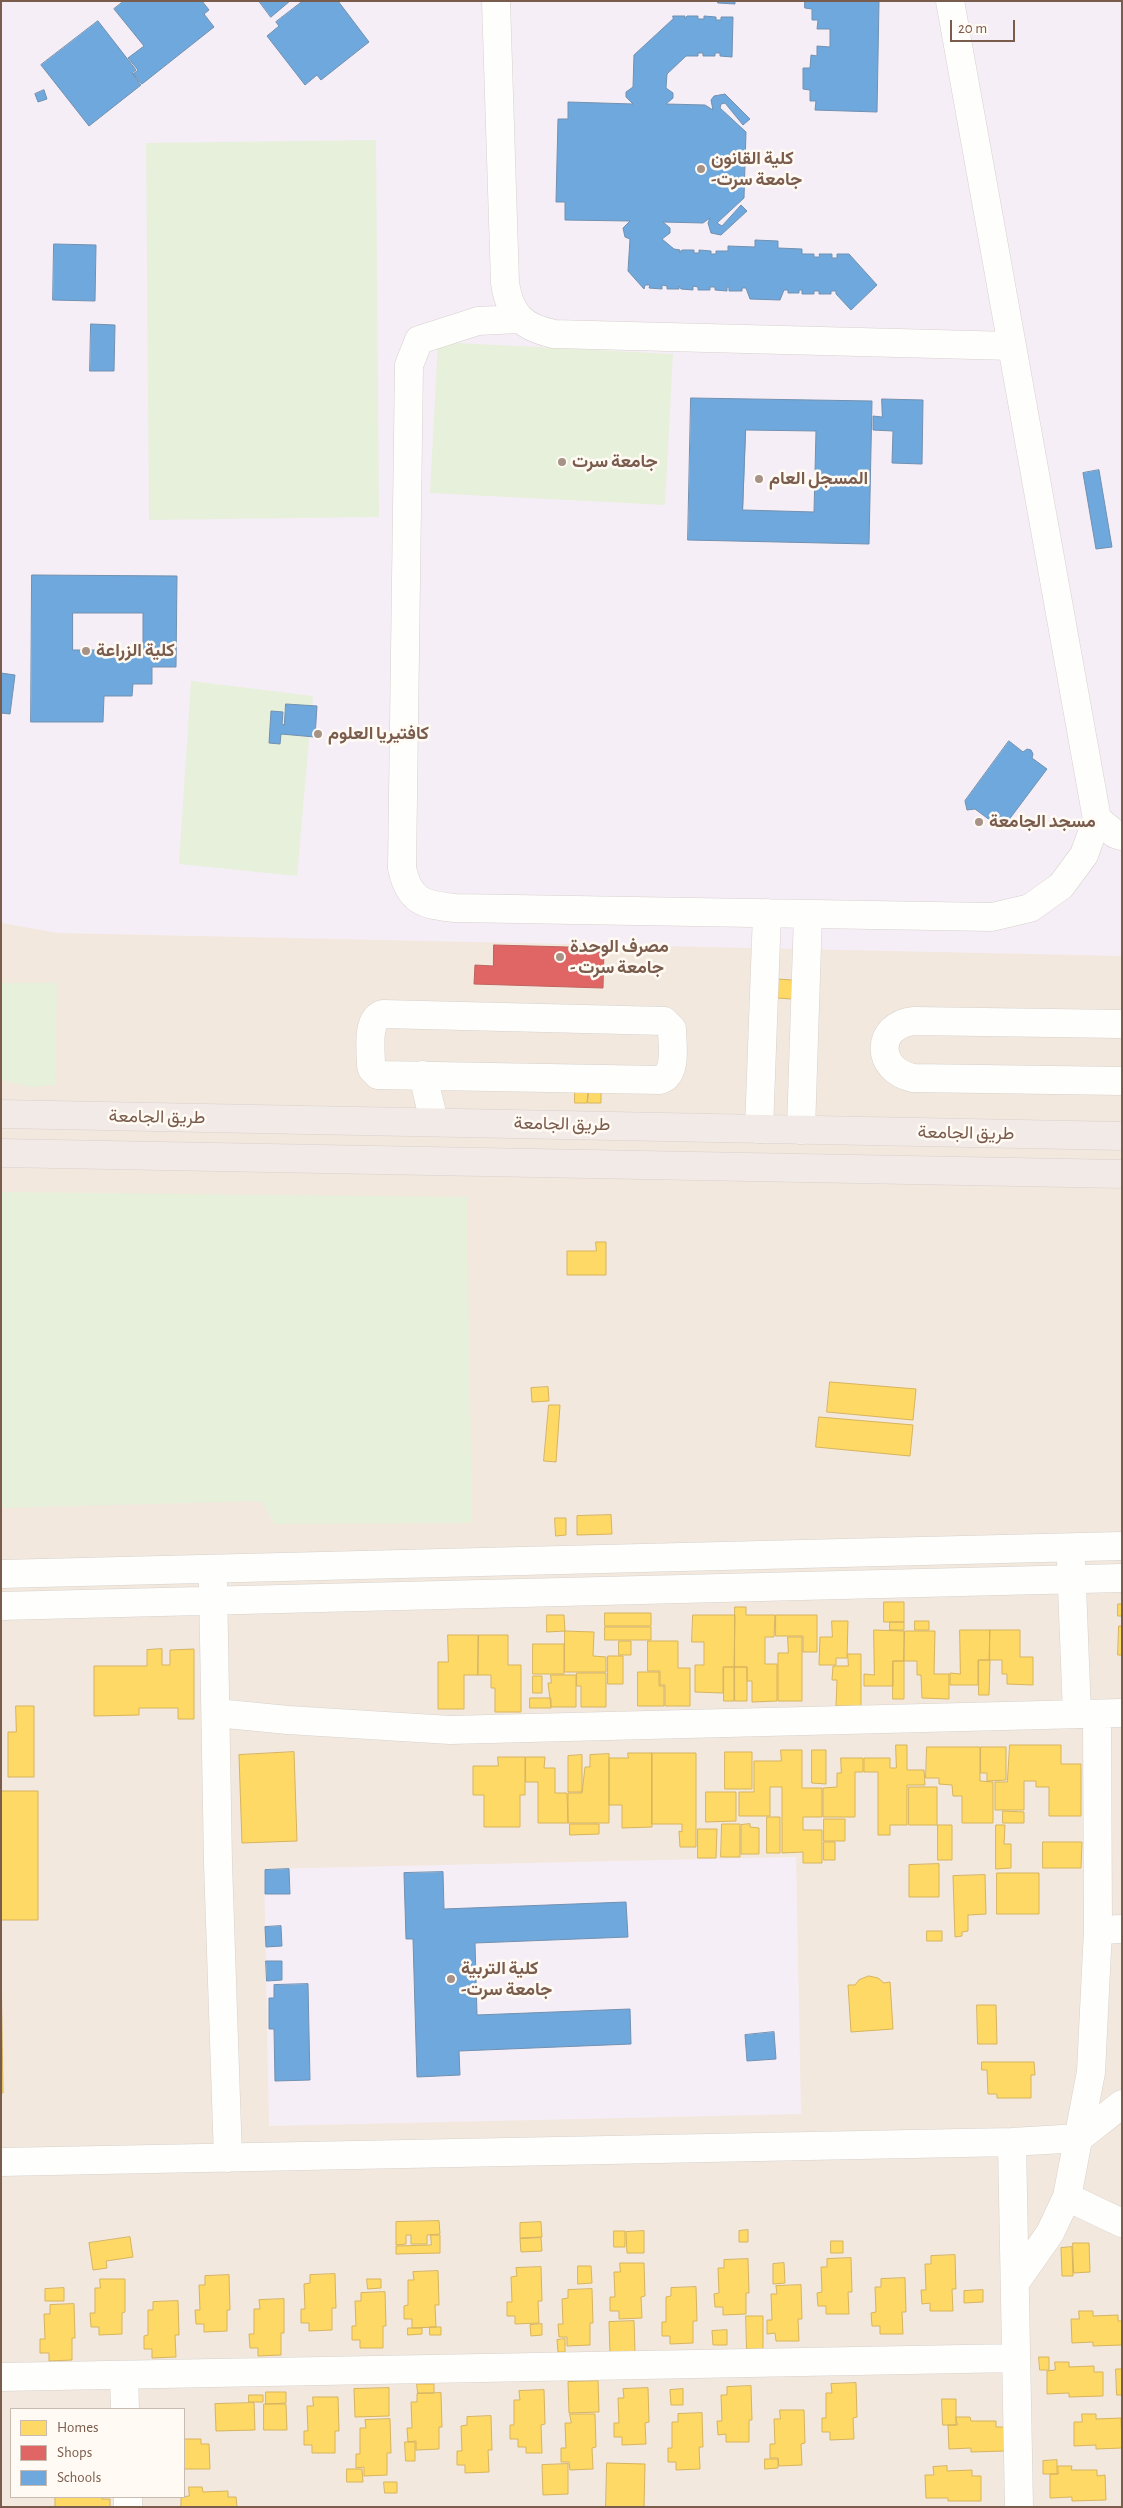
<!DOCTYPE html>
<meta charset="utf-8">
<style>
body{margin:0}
#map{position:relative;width:1123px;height:2508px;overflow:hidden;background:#f9f5f0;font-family:"Alegreya Sans",sans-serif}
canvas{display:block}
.frame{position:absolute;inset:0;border:2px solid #7a5c4d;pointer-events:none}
.legend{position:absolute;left:10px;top:2408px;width:175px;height:90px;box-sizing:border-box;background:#fffaf3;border:1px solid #cabbb1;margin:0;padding:6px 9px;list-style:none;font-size:15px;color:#7a5c4d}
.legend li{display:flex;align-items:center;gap:10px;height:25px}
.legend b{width:25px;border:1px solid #cabbb1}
.scale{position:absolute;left:950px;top:20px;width:65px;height:22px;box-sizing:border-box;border:2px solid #7a5c4d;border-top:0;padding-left:6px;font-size:15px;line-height:18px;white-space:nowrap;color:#7a5c4d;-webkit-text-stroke:4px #fffaf3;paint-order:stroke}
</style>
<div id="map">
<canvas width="1123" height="2508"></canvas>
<div class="frame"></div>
<ul class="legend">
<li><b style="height:14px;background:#ffd966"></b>Homes</li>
<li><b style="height:14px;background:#e06666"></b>Shops</li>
<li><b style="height:14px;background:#6fa8dc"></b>Schools</li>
</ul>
<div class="scale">20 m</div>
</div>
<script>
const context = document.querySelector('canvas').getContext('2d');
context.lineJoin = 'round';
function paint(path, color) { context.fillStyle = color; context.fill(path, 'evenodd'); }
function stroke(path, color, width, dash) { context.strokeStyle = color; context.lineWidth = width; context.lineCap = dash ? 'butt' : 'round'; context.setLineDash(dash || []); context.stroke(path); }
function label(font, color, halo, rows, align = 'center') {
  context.font = font + ' "Alegreya Sans",Vazirmatn,sans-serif'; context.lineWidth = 5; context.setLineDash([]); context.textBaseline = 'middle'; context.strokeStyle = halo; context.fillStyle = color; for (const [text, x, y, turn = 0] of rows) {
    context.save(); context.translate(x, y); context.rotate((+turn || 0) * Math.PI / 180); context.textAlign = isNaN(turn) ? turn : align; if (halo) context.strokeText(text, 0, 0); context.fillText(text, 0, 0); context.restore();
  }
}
paint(new Path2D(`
 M1,1H1122V2507H1ZM11,2409H184V2497H11Z`), '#f2e8de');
paint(new Path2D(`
 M1,1H1122V956L58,933L1,923Z
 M796,1857L801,2114L269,2126L264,1869Z`), '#f6eef6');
paint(new Path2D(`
 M376,140L379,517L149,520L146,143Z
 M438,342L673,354L665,505L430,493Z
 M191,681L313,696L297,876L179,864Z
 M1,983H57L55,1085L29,1087L1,1080Z
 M1,1192L467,1197L472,1523L275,1524L261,1501L1,1508Z`), '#e7f0db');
const homes = new Path2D(`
 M777,979L792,980V999L777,998Z
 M575,1091H588L587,1103H575Z
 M589,1091L601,1092V1103H588Z
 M596,1242H606V1275H567V1251H596Z
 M830,1382L916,1389L913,1420L827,1412Z
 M548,1387L549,1401L532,1402L531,1388Z
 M549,1405H560L556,1462L544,1461Z
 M819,1417L913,1425L910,1456L816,1447Z
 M611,1515L612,1534L577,1535V1516Z
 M555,1518H566V1535L556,1536Z
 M884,1602H904V1622H884Z
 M1118,1604H1122V1616H1118Z
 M735,1607H746V1615H775L774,1637H765V1664H777V1701L752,1702V1681H747V1667H735Z
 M605,1613H651V1626H605Z
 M547,1615H564L565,1631L547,1632Z
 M693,1615H735L734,1667H723V1693L695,1692V1665H704V1642H692Z
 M776,1615H817V1652H803V1636H776Z
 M832,1621H848L847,1658H836V1665H819L820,1637H832Z
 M915,1621H929V1630H915Z
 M890,1622H904V1630H890Z
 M1119,1626H1122V1655H1118Z
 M605,1627H651V1640H605Z
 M874,1630L904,1631V1661H893V1686H864V1674L874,1675Z
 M960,1630H990L989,1660H978V1685H950V1673L960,1674Z
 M990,1630H1020V1657H1033V1685L1007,1684V1674H1002V1660H990Z
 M565,1631L594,1632L593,1656L606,1657V1672H565Z
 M905,1631H935L934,1674H949V1699L922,1698L921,1675H917V1661H904Z
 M448,1635H478V1675H464V1709H438V1662H448Z
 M479,1635H508V1665H521V1712H495V1688H491V1675H478Z
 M788,1637H802V1701H778V1653H788Z
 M619,1641H631V1655H619Z
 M648,1641H678V1668H690V1706H665V1685H660V1671H648Z
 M533,1644H564V1674H533Z
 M162,1649V1665H170V1650L194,1649V1719H178V1708H139V1715L94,1716V1666H147V1650Z
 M848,1654H861V1706H836L837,1680H832L833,1666H848Z
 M608,1656H623V1684H608Z
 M979,1660H990L989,1695H979Z
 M893,1661H904V1699H893Z
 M724,1667H734V1701H724Z
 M735,1667H747V1701H735Z
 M638,1672H659V1686H664V1706H638Z
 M577,1673H606V1707H581V1686H577Z
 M551,1675H576V1707H551L548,1683H551Z
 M533,1676H542V1693H533Z
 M530,1698H551V1708H530Z
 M16,1706H34V1777H8V1732H16Z
 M896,1745H907V1770H924L925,1785H907V1825H890V1835H878V1772H864V1758H890V1768H896Z
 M1010,1745H1061V1764H1081V1816H1049V1787H1036V1781H1024V1810H995V1782H1007Z
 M927,1747H980V1781L993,1782V1823H962V1796H953L952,1785L939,1784V1778H926Z
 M981,1747H1006V1780L987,1781V1773H981Z
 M781,1750H802V1788H822V1817H803V1830H822V1863H803V1852L782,1853V1787H770V1816H739V1792H754V1761H781Z
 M812,1750H826V1784L812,1783Z
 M294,1752L297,1841L242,1843L239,1755Z
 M725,1752H752V1789H725Z
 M628,1753H652V1827L622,1828V1805H609V1758H628Z
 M652,1753H696V1847H680L679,1831L682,1832V1824H652Z
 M609,1754V1823H568V1793H582L585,1767H590V1755Z
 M582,1755V1792H568V1756Z
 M498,1757H525V1795H520V1827H484V1795H473V1766H498Z
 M526,1757H545L544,1768H555V1793H567L568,1823H538V1782H526Z
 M841,1758H863V1772H855V1817H823V1788L837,1787V1773H841Z
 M909,1787H937V1825H909Z
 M1,1791H38V1920H1Z
 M706,1792H736V1821L706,1822Z
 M1003,1811L1024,1812V1823H1003Z
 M767,1817H780V1853H767Z
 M824,1819H845V1841H824Z
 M570,1824H599V1834L570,1835Z
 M722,1824H740V1857H721Z
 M750,1824V1827L759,1828V1854H741V1825Z
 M938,1825H952V1860H938Z
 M996,1825H1005L1004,1844H1011V1868L996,1869Z
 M698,1829H717L716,1858H698Z
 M824,1842H835V1860H824Z
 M1043,1842H1082L1081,1868H1043Z
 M939,1864V1897H909V1865Z
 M997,1873H1039V1914H997Z
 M985,1875L986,1914L968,1915V1931L962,1932V1936L955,1937L953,1876Z
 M927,1931H942V1941H927Z
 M1,1961L3,2093H1Z
 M869,1976L878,1978L884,1983L890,1982L893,2029L851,2032L848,1985H855L859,1980Z
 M977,2005H996L997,2044H978Z
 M982,2062H1034L1035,2075H1031V2098H997V2094H988L987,2070H982Z
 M439,2221L440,2234L427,2235V2244H411V2235H406V2244L396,2245V2222Z
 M541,2222L542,2237L520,2238V2223Z
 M748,2230V2242H739V2231Z
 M614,2231H625V2247H614Z
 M644,2231V2253H627L626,2232Z
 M431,2235H440V2253L396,2254V2246L431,2245Z
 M130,2237L133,2257L106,2261L107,2268L93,2270L89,2243Z
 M541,2238L542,2251L521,2252L520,2239Z
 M831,2241H843V2253H831Z
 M1073,2243H1089L1090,2272L1074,2273Z
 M1072,2247L1073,2276H1062L1061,2248Z
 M955,2255L956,2289H952L953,2311H930V2303L922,2304L921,2290H926L925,2264H931V2256Z
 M851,2258L852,2292H848L849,2314H826V2306H818L817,2293L822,2292L821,2267H827V2259Z
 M748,2259L749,2293H746V2314L723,2315V2307H715L714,2294L719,2293L718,2268H724V2260Z
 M620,2263H644L645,2296L641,2297L642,2318L619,2319V2311H610V2297H615L614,2272H620Z
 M784,2263L785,2283L773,2284V2264Z
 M578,2266H591L592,2283L578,2284Z
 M541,2267L542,2301H538L539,2323L515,2324V2316H507V2302H512L511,2277L517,2276L516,2268Z
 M438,2271L439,2305H435L436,2327L412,2328V2319H404V2306L408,2305V2280H414L413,2272Z
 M335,2274L336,2308H332V2330L309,2331V2323H301V2309H305L304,2284L310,2283V2275Z
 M229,2275L230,2310H227V2331L204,2332V2324H196L195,2310H200L199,2285H205V2276Z
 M905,2278L906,2312H902L903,2334H880V2326H872L871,2313L876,2312L875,2287H881V2279Z
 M100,2279H125V2312L122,2313V2334L99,2335V2327H91L90,2313H95V2288H100Z
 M367,2279H381V2288L368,2289Z
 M801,2285L802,2319H798L799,2341H776L775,2333L767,2334V2320H772L771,2294H777L776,2286Z
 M696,2287L697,2321H693V2343L670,2344V2336H662V2322H666V2297L671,2296V2288Z
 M64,2288V2301H45V2289Z
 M592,2289L593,2323H590V2345L567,2346V2337H559L558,2324H563L562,2299L568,2298V2290Z
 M983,2290V2302L964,2303V2291Z
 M385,2292L386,2326H383V2348H360V2340H352V2326H356L355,2301H361V2293Z
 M284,2299V2333H281V2355L258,2356V2348H250L249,2334H254V2309H260L259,2300Z
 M178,2301L179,2335H175L176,2357L152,2358V2349H144V2336L148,2335V2310H153V2302Z
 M74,2304L75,2338H72V2360L49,2361V2353H40V2339H45L44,2314H50V2305Z
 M1079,2311H1093V2316L1118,2315V2321H1122V2345L1093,2346V2342L1072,2343L1071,2319H1079Z
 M746,2316H763V2349H747Z
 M634,2321L635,2352L610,2353L609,2322Z
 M542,2324V2335L531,2336L530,2325Z
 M430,2327H441V2335H430Z
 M408,2328H422V2334L408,2335Z
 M727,2330V2345H713L712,2331Z
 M565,2339V2352H558L557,2340Z
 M1039,2357H1049V2370H1040Z
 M1055,2362H1069V2367L1094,2366V2372H1103V2396L1069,2397V2393L1047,2394V2371L1055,2370Z
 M1116,2369H1122V2395H1117Z
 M598,2381L599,2412L569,2413L568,2382Z
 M856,2383L857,2417L853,2418L854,2439L830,2440V2432H822V2418H826V2393H832L831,2384Z
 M417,2384H434V2393H418Z
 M751,2386L752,2420H749V2442H726V2434L718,2435L717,2421H722L721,2395H727V2387Z
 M389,2388V2416L355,2417L354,2389Z
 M648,2388L649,2422L645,2423L646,2444L622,2445V2437H614V2423H619L618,2398H624L623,2389Z
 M683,2389V2405H671L670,2390Z
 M544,2390L545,2424L541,2425L542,2453H526V2447H518V2439H510V2425H514V2400H520L519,2391Z
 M266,2392H286V2403L266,2404Z
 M441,2393L442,2427H439V2449L416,2450V2441L408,2442L407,2428H412L411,2402H417V2394Z
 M249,2395H263V2402H249Z
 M313,2397H338L339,2431H335V2453H312V2445H304V2431H308L307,2406H313Z
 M942,2399H956V2425H943Z
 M254,2403L255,2430L216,2431L215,2404Z
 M264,2404H286L287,2430H264Z
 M780,2410H804L805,2443L801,2444L802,2465L779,2466L778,2458H770V2444H775L774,2419H780Z
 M702,2413L703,2447H699L700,2469L676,2470V2462H668V2448H672V2422H678V2414Z
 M570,2414H595L596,2447L592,2448L593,2469L570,2470L569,2462H561V2448H566L565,2423H571Z
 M1082,2414H1096V2419L1121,2418L1122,2448L1096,2449V2445L1074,2446V2422H1082Z
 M491,2416L492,2450H488L489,2472L465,2473V2465H457V2451H462L461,2426L467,2425V2417Z
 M956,2417H970L971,2421H996V2427H1004L1005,2451L971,2452V2448L949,2449L948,2425H957Z
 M390,2419L391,2453H387V2475L364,2476V2467L356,2468V2454H360V2428H366L365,2420Z
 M184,2439H201V2444H209L210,2469H184Z
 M405,2442H415V2461H406Z
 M765,2459H778V2468L765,2469Z
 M1057,2460V2474H1043V2461Z
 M607,2463L645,2464L644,2507H606Z
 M568,2464V2494L543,2495L542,2465Z
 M947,2466V2471L972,2470V2476H981V2501H948V2498H926L925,2475H934L933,2467Z
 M1058,2466H1072L1071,2470H1097V2476L1105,2475L1106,2500L1072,2501V2497L1050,2498V2474H1058Z
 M347,2469H362L363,2482H347Z
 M384,2482H397V2493H385Z
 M189,2487H202L203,2492L228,2491V2497H236L237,2507H181V2497L189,2496Z
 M63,2497H102V2499H110V2507H55V2498Z`);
paint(homes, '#ffd966');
stroke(homes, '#d7b45e', 1);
const shops = new Path2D(`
 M494,945L604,948L603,988L474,984L475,965L493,966Z`);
paint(shops, '#e06666');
stroke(shops, '#c1635e', 1);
const schools = new Path2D(`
 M124,1H202L209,10L204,14L214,27L142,84L133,74L138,70L128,58L144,46L114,9Z
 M259,1H290L271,17Z
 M303,1H338L369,42L321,80L317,75L305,85L267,36L279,26L276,22Z
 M718,1H735V4L718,3Z
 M805,1H879L877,112L815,110L816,101H810V90L803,89V68H810L811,55L817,56V46L830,47V29H817L818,20H812V9L805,8Z
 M673,16H685V19L687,16H698V19H704V16L716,17V20H721V17H733L732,57L720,56V53H715V56H703V53H698V56H686L667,74L666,88L673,93V98L666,104L705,105L713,110L711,100L714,96L725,94L750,119L743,125L725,103L721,104L720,108L746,132L744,198L717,223L722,226L741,205L747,211L721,235L711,233L708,223L710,218L703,223L663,222L670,228V233L662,239L674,249L680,250V253L682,250H694V253H699V250L711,251V254H716V251H728V246L755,247V240L778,241V248L802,249V254H814V257H820L819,254H832V258H837V254H849L877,285L851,310L836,294V291H831V294H819V291H814V294H802V290H799V293H788V290H784L780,300L750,299L746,288H742V291H729V287H727V291L715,290V287H710V290H698V287L693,286V290L681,289L679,286V289H667V286L662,285V289L649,288L650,285H645L644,289L628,271L630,239L625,237L623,228L630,221L565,220V202H556L558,119H568V102L633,104L626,97V92L633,87L634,55L673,19Z
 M98,21L136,70L132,73L141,85L89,126L41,65Z
 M44,90L47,99L38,102L35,94Z
 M54,244L96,245L95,301L53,300Z
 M91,324L115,325L114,371H90Z
 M691,398L872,401L869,544L688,540ZM746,430L816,431L814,512L743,510Z
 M882,399L923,400L922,464L892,463L893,431L873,430V416L882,417Z
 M1099,470L1112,547L1096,549L1083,473Z
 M32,575L177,576L176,667H152V684H133L132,696H104L103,722H31ZM73,613H143V650H73Z
 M1,673L15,675L10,714L1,713Z
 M286,704L317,706L315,737L281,734L280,744L269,743L271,711L283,712L282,724L284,725Z
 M1009,741L1023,752L1027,749L1031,750L1033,754L1032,758L1047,769L1002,829L975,809L967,810L965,801Z
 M289,1869L290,1894H265V1870Z
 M443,1872L444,1909L626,1902L628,1937L475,1943L477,2015L630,2009L631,2044L459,2051L460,2075L417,2077L413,1939H406L404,1873Z
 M281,1926L282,1946L266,1947L265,1927Z
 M266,1961H282V1980L267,1981Z
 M308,1984L310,2080L275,2081L274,2029H269V1998H274V1985Z
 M774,2032L776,2059L747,2061L745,2035Z`);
paint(schools, '#6fa8dc');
stroke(schools, '#7291b1', 1);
const minor = new Path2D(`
 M496,1L505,283C510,315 522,327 554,334L1012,346
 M950,1L1097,819L1115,834L1122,836
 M519,319L478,321L419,340L409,365L402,868C409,901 423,905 455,908L992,917L1030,908L1061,886L1084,855L1097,819
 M383,1014L664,1021L672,1029C672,1044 678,1074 660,1080L378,1075L372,1069L371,1065C371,1050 366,1019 383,1014Z
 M1122,1024L914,1021C875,1025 875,1070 913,1078L1122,1081
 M423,1075L434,1122
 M759,1129L767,913
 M801,1130L808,914
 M1071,1561L1077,1714
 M1,1574L1122,1546
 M213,1582L218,1863L228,2158
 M1,1606L1122,1578
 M216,1713L288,1720L450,1730L1122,1713
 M1098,1930L1122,1929
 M1012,2142L1019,2507
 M1,2162L1012,2142L1079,2138L1122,2104
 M1067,2197L1122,2223
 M1015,2283L1050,2233L1067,2197L1091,2072L1098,1930L1097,1714
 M124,2375L125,2409
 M1,2377L1016,2358
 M128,2497V2507`);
const highway = new Path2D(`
 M1,1114L1122,1136
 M1,1153L1122,1174`);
stroke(minor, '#d7d1cb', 29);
stroke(highway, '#dad1cc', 29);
stroke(minor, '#fefefd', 28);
stroke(highway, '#f2eae7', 28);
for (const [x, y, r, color] of [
 [701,169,5,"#a69286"],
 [562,462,5,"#a69286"],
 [759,479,5,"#a69286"],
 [86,651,5,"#a69286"],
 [318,734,5,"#a69286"],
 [979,822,5,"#a69286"],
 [560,957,5,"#a69286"],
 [451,1979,5,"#a69286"]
]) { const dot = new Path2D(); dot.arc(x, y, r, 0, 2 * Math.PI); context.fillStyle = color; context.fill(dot); stroke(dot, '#fffaf3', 2); }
label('bold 18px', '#7a5c4d', '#fffaf3', [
 ["كلية القانون",711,159],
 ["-جامعة سرت",711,180],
 ["جامعة سرت",572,462],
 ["المسجل العام",769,479],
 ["كلية الزراعة",96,651],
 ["كافتيريا العلوم",328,734],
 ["مسجد الجامعة",989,822],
 ["مصرف الوحدة",570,947],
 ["- جامعة سرت",570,968],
 ["كلية التربية",461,1969],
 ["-جامعة سرت",461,1990]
], 'left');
label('18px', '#7a5c4d', '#fffaf3', [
 ["طريق الجامعة",157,1117,1],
 ["طريق الجامعة",562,1124,1],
 ["طريق الجامعة",966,1133,1]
]);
</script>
